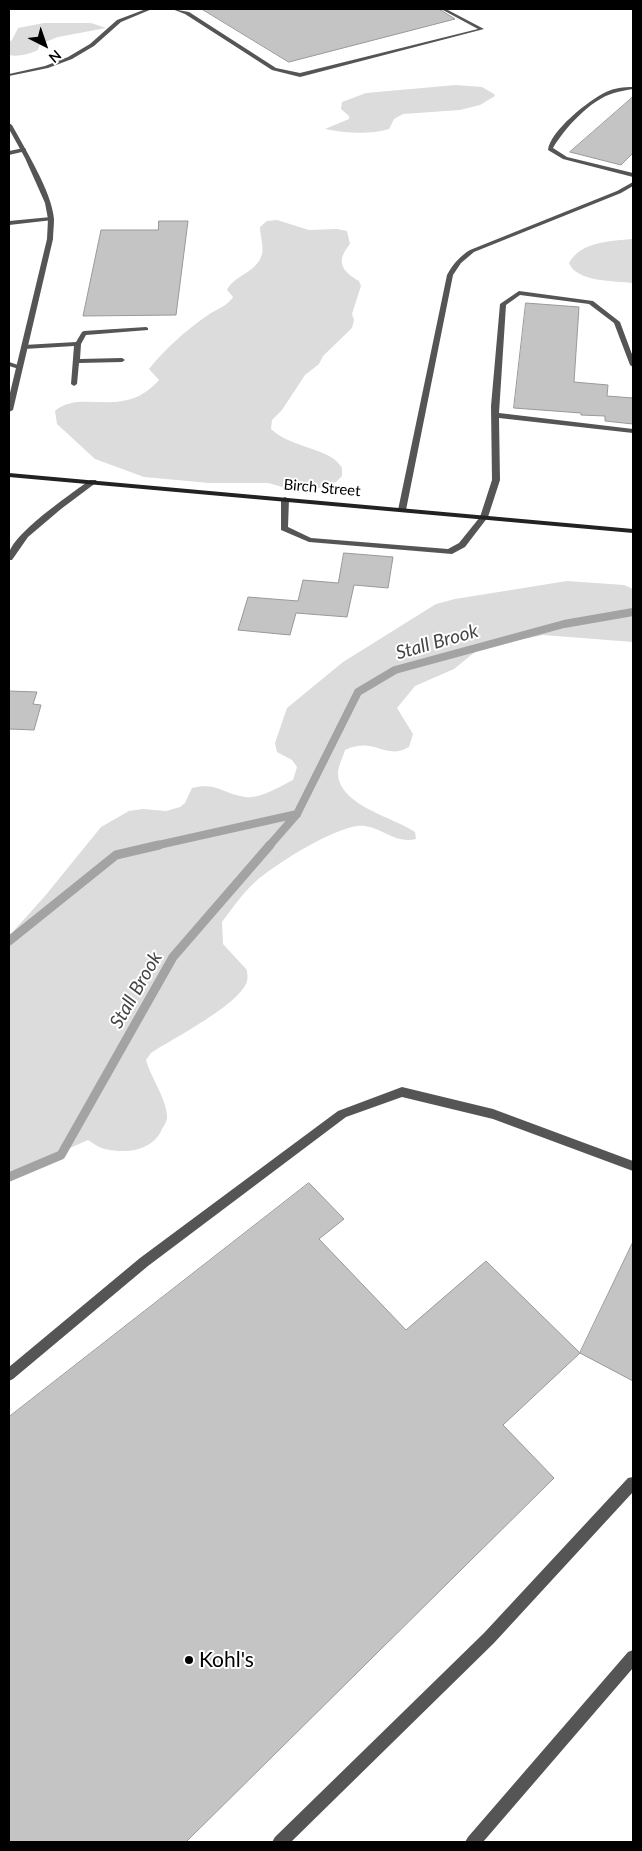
<!DOCTYPE html>
<style>
body{margin:0}
#map{position:relative;width:642px;height:1851px;overflow:hidden;background:#fff;font-family:Lato,sans-serif}
canvas{display:block}
.frame{position:absolute;inset:0;border:10px solid #000;pointer-events:none}
.north{position:absolute;left:20px;top:20px;width:50px;height:50px;-webkit-text-stroke:4px #fff;paint-order:stroke;rotate:139deg;font-size:14px;font-weight:700;line-height:20px;text-align:center;color:#000}
.north::after{content:'';display:block;margin:auto;width:18px;height:22px;background:#000;clip-path:polygon(50% 0,100% 100%,50% 72%,0 100%)}
</style>
<div id="map">
<canvas width="642" height="1851"></canvas>
<div class="frame"></div>
<div class="north">N</div>
</div>
<script>
const context = document.querySelector('canvas').getContext('2d');
context.lineJoin = 'round';
function paint(path, color) { context.fillStyle = color; context.fill(path, 'evenodd'); }
function stroke(path, color, width, dash) { context.strokeStyle = color; context.lineWidth = width; context.lineCap = dash ? 'butt' : 'round'; context.setLineDash(dash || []); context.stroke(path); }
function label(font, color, halo, rows, align = 'center') {
  context.font = font + ' Lato,sans-serif'; context.lineWidth = 4; context.setLineDash([]); context.textBaseline = 'middle'; context.strokeStyle = halo; context.fillStyle = color; for (const [text, x, y, turn = 0] of rows) {
    context.save(); context.translate(x, y); context.rotate((+turn || 0) * Math.PI / 180); context.textAlign = isNaN(turn) ? turn : align; if (halo) context.strokeText(text, 0, 0); context.fillText(text, 0, 0); context.restore();
  }
}
paint(new Path2D(`
 M44,23H91L106,28L58,37L40,44L38,50C29,54 19,57 9,55V42L12,40L18,28Z
 M456,85L482,87L494,94L495,96L480,105L460,110L403,114L394,119L389,129C369,135 345,133 325,129L349,119V116L341,109L342,102L366,93Z
 M277,220L309,230L337,229L347,231L350,244C335,262 342,271 359,281L361,286L352,314L354,320L352,328L323,356L319,364L305,375L282,410L272,420L271,429C292,449 330,447 342,468V476L336,482L319,488L297,491L268,483H209L144,477L95,459L57,424L55,411C82,388 123,421 159,380L149,369C166,348 185,331 208,315C215,310 229,305 233,297L227,290C234,275 257,273 262,254C264,246 260,236 260,227L267,221Z
 M633,239V283C616,281 576,282 569,263C581,241 612,241 633,239Z
 M567,581L624,585L633,589V642L543,635L480,648L454,669L415,686L397,708L413,734L409,747C385,761 375,736 345,750C343,757 338,766 338,773C338,805 393,817 415,832L416,839C396,844 384,829 365,826C341,822 272,866 254,883C242,894 232,909 222,922L223,944L247,970C247,973 248,978 247,981C241,1004 172,1039 151,1053L146,1060C150,1076 168,1101 167,1118C167,1121 164,1126 162,1129C153,1151 126,1154 105,1149C99,1148 93,1143 88,1140L9,1175V936L45,896L101,827L129,811L143,809L166,811L180,807L185,803L192,788C217,782 223,794 245,797C260,799 279,787 293,780L297,767L292,760L277,752L275,743L287,708L343,662L436,604L455,599Z`), '#dcdcdc');
stroke(new Path2D(`
 M154,846L297,814
 M269,846L297,814L358,692L395,670L564,624L633,612`), '#a3a3a3', 8);
stroke(new Path2D(`
 M9,941L116,855L159,845
 M9,1177L61,1155L173,957L270,845`), '#a3a3a3', 9);
const building = new Path2D(`
 M202,9H439L455,19L289,62Z
 M633,97V153L621,165L570,152Z
 M159,221H188L176,315L83,316L101,230H158Z
 M526,303L579,307L574,382L608,385L607,396L633,398V424L605,421V416L581,415V413L514,408Z
 M344,553L393,557L388,588L354,585L347,617L296,613L290,635L238,630L248,597L298,601L303,580L338,583Z
 M9,691L37,692L33,704L41,705L34,730L9,729Z
 M309,1183L344,1219L319,1239L406,1330L486,1261L580,1353L503,1425L554,1478L186,1842H9V1417Z
 M633,1242V1381L580,1353Z`);
paint(building, '#c4c4c4');
stroke(building, '#999', 1);
paint(new Path2D(`
 M146,9H152L121,22L94,46L72,59L48,68L9,76V74L45,66L68,57L90,44L117,20Z
 M172,9L189,12L276,68L300,73L478,29L441,9H446L484,29L300,77L272,70L185,14Z
 M633,87V89C627,90 620,91 614,93C591,99 564,129 553,148L567,157L633,173V177L563,159L548,150C550,131 589,100 606,92C614,88 624,87 633,87Z
 M24,148L26,149V151L9,155V151Z
 M51,217L53,218V220L9,225V221Z
 M519,291L593,301L620,322L633,357V367L630,365L614,323L589,304L520,295L506,305L499,413L633,429V433L499,418L500,480L488,517L465,547L452,554L309,542L281,530V499L285,497L289,499L288,527L311,538L448,549L459,543L480,517L492,480L491,406L500,304Z
 M146,327L148,328V330L86,335L81,344L80,359L122,358L125,360L122,362L79,363L77,384L74,386L71,384L74,346L24,349L21,347L24,345L76,342L82,332L84,331Z
 M9,362L21,366L22,367L19,369L9,366Z
 M402,1087L493,1109L633,1161V1171L493,1119L402,1097L346,1117L148,1266L13,1379L9,1381V1367L140,1258L338,1111Z
 M633,1477V1492L494,1643L291,1842H272L275,1837L484,1633L628,1478Z
 M633,1650V1668L483,1842H465L468,1837L628,1652Z`), '#555');
paint(new Path2D(`
 M9,123L12,125C25,149 52,192 54,219C54,226 53,233 53,239L13,410L9,412V397L47,239L48,219L45,203L25,158L9,129Z
 M633,182V186L621,193L474,252L461,263L453,275L406,510L402,512H399L398,510L447,275C453,264 460,256 470,250L617,191Z
 M90,480H96L97,482L61,509L28,537L12,560H9C9,558 8,555 9,553C16,531 71,494 90,480Z`), '#555');
paint(new Path2D(`
 M9,473L633,529V533L9,477Z`), '#222');
for (const [x, y, r, color] of [
 [189,1660,5,"#000"]
]) { const dot = new Path2D(); dot.arc(x, y, r, 0, 2 * Math.PI); context.fillStyle = color; context.fill(dot); stroke(dot, '#fff', 2); }
label('15px', '#000', '#fff', [
 ["Birch Street",322,488,5]
]);
label('italic 19px', '#444', '#fff', [
 ["Stall Brook",437,642,-16],
 ["Stall Brook",136,990,-60]
]);
label('21px', '#000', '#fff', [
 ["Kohl's",199,1660]
], 'left');
</script>
